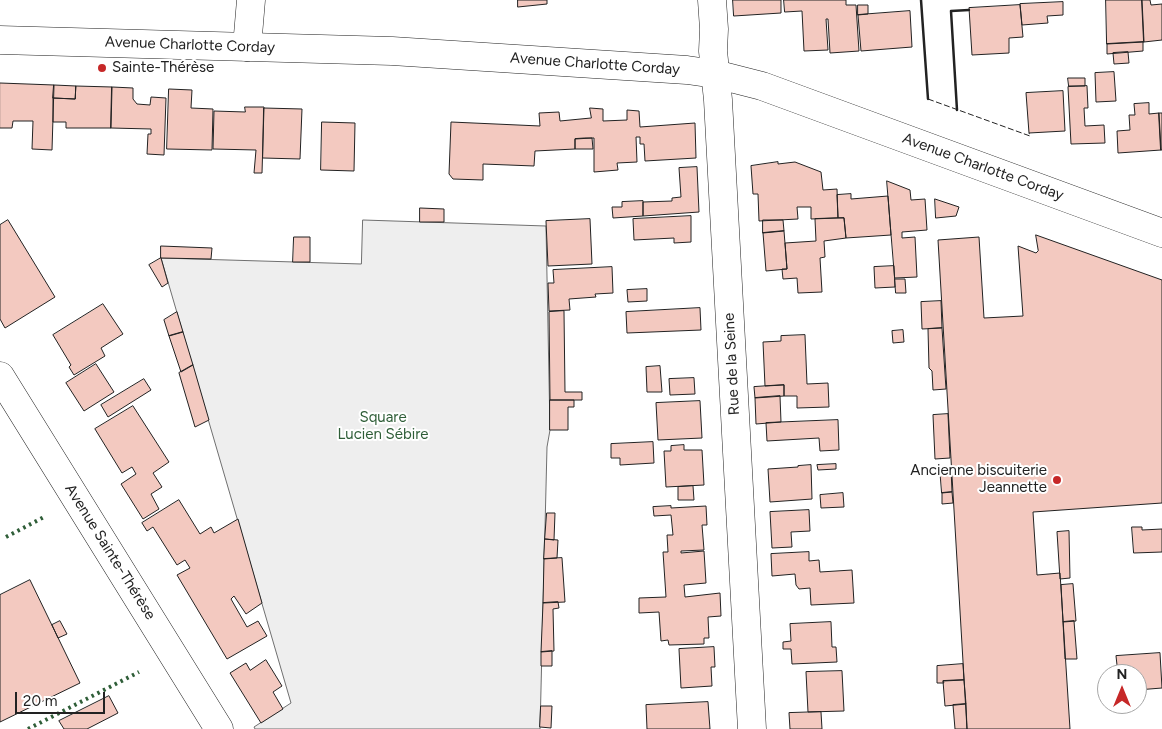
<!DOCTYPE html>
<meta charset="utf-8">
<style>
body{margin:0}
#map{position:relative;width:1162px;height:729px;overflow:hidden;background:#fff;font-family:Figtree,sans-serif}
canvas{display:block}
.north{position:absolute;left:1097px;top:664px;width:50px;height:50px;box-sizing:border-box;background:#fff;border:1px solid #a7a7a7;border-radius:50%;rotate:0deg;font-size:14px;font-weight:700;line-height:20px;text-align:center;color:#222}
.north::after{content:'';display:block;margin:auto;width:18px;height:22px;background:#c62828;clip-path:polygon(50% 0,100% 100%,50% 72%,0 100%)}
.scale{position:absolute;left:15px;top:692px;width:90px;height:22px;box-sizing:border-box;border:2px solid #222;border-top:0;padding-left:6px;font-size:15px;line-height:18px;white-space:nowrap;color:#222;-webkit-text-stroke:4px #fff;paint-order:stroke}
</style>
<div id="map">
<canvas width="1162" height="729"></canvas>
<div class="north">N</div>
<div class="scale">20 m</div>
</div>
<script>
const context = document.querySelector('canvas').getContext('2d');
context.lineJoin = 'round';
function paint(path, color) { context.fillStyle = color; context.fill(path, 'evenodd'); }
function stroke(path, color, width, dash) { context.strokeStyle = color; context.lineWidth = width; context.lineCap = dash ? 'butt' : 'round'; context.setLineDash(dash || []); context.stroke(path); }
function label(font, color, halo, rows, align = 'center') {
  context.font = font + ' Figtree,sans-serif'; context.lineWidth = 4; context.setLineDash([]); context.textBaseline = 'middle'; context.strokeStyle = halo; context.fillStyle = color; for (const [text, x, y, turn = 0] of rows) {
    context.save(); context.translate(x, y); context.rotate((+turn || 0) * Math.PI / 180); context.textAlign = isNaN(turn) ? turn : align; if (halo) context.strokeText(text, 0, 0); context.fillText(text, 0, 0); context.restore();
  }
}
const green = new Path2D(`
 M363,220L546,226L550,430L547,447L540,729H255L254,727L291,703L161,258L361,264Z`);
paint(green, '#eee');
stroke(green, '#6f6f6f', 1);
const building = new Path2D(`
 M518,0H547V4L518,7Z
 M733,0H781V13L734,16Z
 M784,0H846V5H856L859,51L830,53L828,19H826L828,50L804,51L802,11L785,12Z
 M1106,0H1142L1144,42L1107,44Z
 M1142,0H1150L1151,5L1162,4V40L1144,42Z
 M1063,2V15L1047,16L1048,23L1022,25L1020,4Z
 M858,5H868V14L858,15Z
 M1020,5L1023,37L1009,38V53L972,55L969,8Z
 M910,11L912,47L861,51L858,15Z
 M1143,42V51L1107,54V44Z
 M1128,52L1129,63L1114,64L1113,53Z
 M1114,72L1116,101L1096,102L1095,73Z
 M1068,78H1085V86H1069Z
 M0,83L54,85L52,150L32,149L33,121H13L12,128H0Z
 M54,85L76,86L75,99L53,98Z
 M76,86L112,87L111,128H66V122H53V98L75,99Z
 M1087,86L1088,108H1084L1085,126L1104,125L1105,143L1071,144L1068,87Z
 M112,87L133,88V99L137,104L150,105L151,97L166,98L164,155L147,154L148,134H151V129L111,128Z
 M169,89L192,90L191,108L213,109L212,150L167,149Z
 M1063,91L1065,131L1029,133L1026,93Z
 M1149,103V114L1159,113L1161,150L1118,153L1117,131L1130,130L1129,115H1135L1134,104Z
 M245,107H264L262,173H254L256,150L213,149L214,111L245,112Z
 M264,108L302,109L300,159L263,158Z
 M590,108L603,109V121L627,120V110L639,111L640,127L695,123L696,158L645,161L644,144H640V137H636L637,162L617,163L618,170L594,172V138H592L575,139V149L535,151L534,166L483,164V180L453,179L449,174L451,122L540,126L539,113L559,112L560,121L591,118Z
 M1159,113H1162V150H1161Z
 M322,122L355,123L354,171L321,170Z
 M585,138H592L593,149H575V139Z
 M778,162V164L795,162L821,172L823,190L837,189L838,218L811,219V207H797L798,219L759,221L758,194H753L751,166Z
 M697,167L699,212L643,216V202L672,201V198L681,197L679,168Z
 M887,181L910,190L911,200L925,199L927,230L902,232V238L915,237L917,277L895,278Z
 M851,194V199L888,196L891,235L846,238L844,218H838L837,195Z
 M935,199L959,207L956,216L936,218Z
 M643,201V216L613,218L612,207H622V202Z
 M420,208L444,209V222H420Z
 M691,216V242L674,243V238L634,240L633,219Z
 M844,218L846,238L824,241L825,257L820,258L822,292L798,293L797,278L783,279L782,269H787L785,243L816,241L815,219Z
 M590,219L592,264L548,266L546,221Z
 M8,220L55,297L5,328L0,319V225Z
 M763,220H783L784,231L763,233Z
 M784,231L787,269L766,271L763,233Z
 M1036,235L1162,280V503L1033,512L1037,575L1060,573L1070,729H967L938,240L979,237L984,318L1023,316L1018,246L1036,253L1038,251Z
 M294,237H310V262H293Z
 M161,246L212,248L211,259L161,258Z
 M161,258L168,283L162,287L149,265Z
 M894,266L895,287L875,288L874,267Z
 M612,267L613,293L595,294L596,297L569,299L570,310L549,311L548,283H554L553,270Z
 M895,279H905L906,293H896Z
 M647,289V301L628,302L627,290Z
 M941,301L942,328L922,329L921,302Z
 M103,304L123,334L101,348L105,356L74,375L69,367L71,365L53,335Z
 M700,308L701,330L627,333L626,312Z
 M564,311L565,392H582V400H550L549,312Z
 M177,312L183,332L169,336L164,320Z
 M942,328L946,389L933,390L932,371L929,368L928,329Z
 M903,330L904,342L893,343L892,331Z
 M183,332L193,365L181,372L169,336Z
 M805,335L807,384L828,383L829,407L797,408V396H784V385L765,386L763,342L781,341V336Z
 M96,364L114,392L84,411L66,383Z
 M193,365L209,420L195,427L179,373Z
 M660,366L662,392H647L646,367Z
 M694,378L695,394L670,395L669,379Z
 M144,379L151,390L108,417L101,405Z
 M784,385V396L755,398L754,387Z
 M780,396L781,422L756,424L755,398Z
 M550,400H574V407H568V430H550Z
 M700,401L702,438L658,440L656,403Z
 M133,406L169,462L153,473L162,487L151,494L159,509L143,519L121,484L136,474L132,467L122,473L95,429Z
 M948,414L950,458L935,459L933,415Z
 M838,420L839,450L820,451L819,438L767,441L766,423Z
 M653,442L654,463L620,465V458H611V444Z
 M684,445V450H702L704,485L666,487L664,451H671V446Z
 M836,464V469L818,470L817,465Z
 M811,465L812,499L770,502L768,469L798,467V466Z
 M940,468H951L952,492L942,493Z
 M693,486L694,500H678V487Z
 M952,492L953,503L942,504V493Z
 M843,493L844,507L821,508L820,495Z
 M179,500L200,534L211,527L214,533L238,519L262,603L246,614L234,596L231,599L247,627L258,621L267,636L227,659L177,575L190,568L185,560L177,565L153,527L147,531L142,523Z
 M671,506V508L706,506L707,525H702L704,550L681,551V553L704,551L706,583L684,585L685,597L720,593L721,616L708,617L709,638H704V644L669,645L668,640L661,641L659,612L639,613V598L666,597L663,552H668L667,535H673L671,515L654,516L653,507Z
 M809,510L810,531L791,532L792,547L772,548L770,512Z
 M547,513H555L554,540L545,539Z
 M1132,527H1142V530L1162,529V552L1134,553Z
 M1069,531L1070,578L1060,579L1057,532Z
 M545,539L558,540L557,558L544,559Z
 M809,552V561L819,560L820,572L852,570L854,603L811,605L810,588L799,589L796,585L795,574L772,576L771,554Z
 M562,558L565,602L543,603L544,559Z
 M30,580L80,683L0,722V595Z
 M1073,584L1076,621L1063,622L1061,585Z
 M558,602L559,608L553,609L554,651L541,652L543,603Z
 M60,621L67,634L58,638L52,625Z
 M1074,621L1077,659H1065L1063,622Z
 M831,622L832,647H836L837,662L792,664L791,649H783V642L791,641L790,624Z
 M714,647L715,667H711L712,686L681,688L679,649Z
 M552,651V666H541V652Z
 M1160,653L1162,688L1137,690V674H1118L1116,656Z
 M266,660L282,686L273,692L283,709L261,723L230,673L246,663L250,670Z
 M963,664L964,680L943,681L944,683H937V666Z
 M842,671L844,711L808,712L806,672Z
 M964,680L966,704L945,706L943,681Z
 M109,696L118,713L87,729H64L59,721Z
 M708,702L710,729H647L646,705Z
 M966,704L967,729H955L953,705Z
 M541,706H552L551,728L540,727Z
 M821,712L822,729H790L789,713Z`);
paint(building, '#f3c9c0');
stroke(building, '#222', 1);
const street = new Path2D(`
 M712,0L714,29L713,51L718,100L752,729
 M247,47L251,0`);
const secondary = new Path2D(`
 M0,40L392,51L687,70L715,74L762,86L1162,233
 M0,376L219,729`);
stroke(street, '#222', 29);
stroke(secondary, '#222', 29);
stroke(street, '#fff', 28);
stroke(secondary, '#fff', 28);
stroke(new Path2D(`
 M6,537L44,517
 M28,729L139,672`), '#2f5e38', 4, [2.5, 4]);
stroke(new Path2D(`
 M928,99L1030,136L1029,133`), '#222', 1, [6, 2.5]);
stroke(new Path2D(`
 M921,0L928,99
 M957,110L951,11L969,10`), '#222', 2.5);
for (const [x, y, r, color] of [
 [102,68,5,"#c62828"],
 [1057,480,5,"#c62828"]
]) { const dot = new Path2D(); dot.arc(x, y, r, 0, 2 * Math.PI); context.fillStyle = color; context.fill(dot); stroke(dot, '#fff', 2); }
label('15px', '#222', '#fff', [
 ["Avenue Charlotte Corday",190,45,2],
 ["Avenue Charlotte Corday",595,64,4],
 ["Avenue Charlotte Corday",983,167,20],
 ["Rue de la Seine",732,364,-93],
 ["Avenue Sainte-Thérèse",110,552,58]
]);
label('15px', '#222', '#fff', [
 ["Sainte-Thérèse",112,68],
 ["Ancienne biscuiterie",1047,471,"right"],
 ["Jeannette",1047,488,"right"]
], 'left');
label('15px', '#2f5e38', '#fff', [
 ["Square",383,418],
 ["Lucien Sébire",383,435]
]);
</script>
